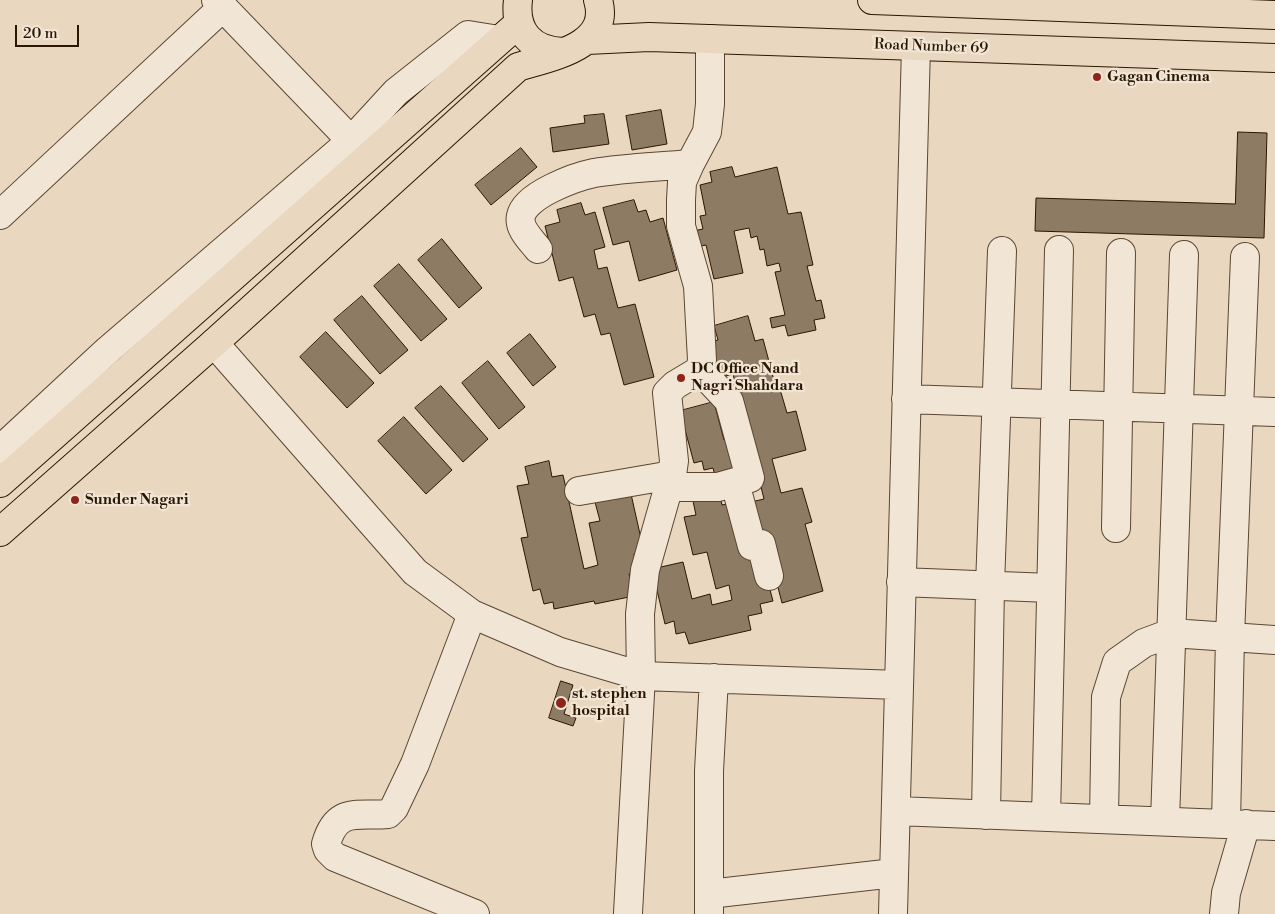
<!DOCTYPE html>
<style>
body{margin:0}
#map{position:relative;width:1275px;height:914px;overflow:hidden;background:#e9d8bf;font-family:"Libre Bodoni",serif}
canvas{display:block}
.scale{position:absolute;left:15px;top:25px;width:64px;height:22px;box-sizing:border-box;border:2px solid #2b1602;border-top:0;padding-left:6px;font-size:15px;line-height:18px;white-space:nowrap;color:#2b1602;-webkit-text-stroke:4px #f1e6d5;paint-order:stroke}
</style>
<div id="map">
<canvas width="1275" height="914"></canvas>
<div class="scale">20 m</div>
</div>
<script>
const context = document.querySelector('canvas').getContext('2d');
context.lineJoin = 'round';
function paint(path, color) { context.fillStyle = color; context.fill(path, 'evenodd'); }
function stroke(path, color, width, dash) { context.strokeStyle = color; context.lineWidth = width; context.lineCap = dash ? 'butt' : 'round'; context.setLineDash(dash || []); context.stroke(path); }
function label(font, color, halo, rows, align = 'center') {
  context.font = font + ' "Libre Bodoni",serif'; context.lineWidth = 4.5; context.setLineDash([]); context.textBaseline = 'middle'; context.strokeStyle = halo; context.fillStyle = color; for (const [text, x, y, turn = 0] of rows) {
    context.save(); context.translate(x, y); context.rotate((+turn || 0) * Math.PI / 180); context.textAlign = isNaN(turn) ? turn : align; if (halo) context.strokeText(text, 0, 0); context.fillText(text, 0, 0); context.restore();
  }
}
const building = new Path2D(`
 M661,110L667,144L632,150L626,116Z
 M604,114L609,144L553,152L550,128L585,123L584,116Z
 M1238,132L1267,133L1264,238L1035,231L1036,198L1235,204Z
 M521,148L537,167L491,205L475,185Z
 M732,167L735,177L777,167L788,214L801,212L813,265L807,266L816,301L821,300L825,318L814,320L816,330L788,336L785,325L772,328L770,318L785,315L775,272L781,271L779,263L767,266L764,249L760,250L757,236L751,238L749,228L734,231L743,273L714,279L706,245L696,247L693,231L703,229L700,216L706,215L700,185L712,182L710,172Z
 M634,200L638,212L646,210L650,222L663,218L677,270L639,281L629,241L613,245L603,208Z
 M581,203L585,215L595,212L605,247L594,250L598,269L607,267L618,308L635,304L654,377L624,385L610,333L601,335L595,314L584,317L573,277L559,281L545,226L560,222L557,210Z
 M442,239L482,288L459,308L418,260Z
 M399,264L447,319L421,341L374,286Z
 M362,296L408,350L380,374L334,320Z
 M748,316L755,341L763,339L774,380L777,379L787,413L796,411L806,450L772,459L781,493L802,488L812,522L805,524L823,591L782,603L765,537L747,503L764,499L733,374L719,378L709,342L718,340L714,326Z
 M326,332L374,383L347,408L300,357Z
 M530,334L556,367L533,386L507,353Z
 M488,361L525,407L499,429L462,383Z
 M441,386L488,439L463,462L415,408Z
 M714,402L724,440L735,437L745,472L716,480L713,468L704,470L702,461L694,463L680,411Z
 M404,417L452,470L426,494L378,441Z
 M549,461L552,477L563,475L584,569L598,565L589,523L600,521L595,502L631,494L644,552L634,554L638,572L629,574L634,596L595,604L594,601L554,609L553,602L544,604L540,589L533,591L521,538L528,537L517,486L529,484L525,467Z
 M720,495L722,505L735,502L753,551L762,588L769,586L773,601L760,604L762,613L748,616L751,630L689,644L685,632L676,634L674,621L665,624L652,569L683,562L692,599L710,594L712,605L732,600L729,585L716,589L707,552L693,555L684,517L696,515L693,501Z
 M561,681L573,685L564,714L576,718L573,726L549,718Z`);
paint(building, '#8e7b64');
stroke(building, '#2b1602', 1);
const minor = new Path2D(`
 M216,0L364,154
 M0,215L223,7
 M538,249C531,240 518,228 521,216C525,195 575,177 594,173C625,168 658,167 690,164
 M214,343L415,572L472,614L560,652L641,676L899,685
 M906,399L1275,412
 M0,450L108,350L351,141L396,92L468,35L499,40
 M735,483L752,546L761,544L769,576
 M669,487H718L750,478L729,401L700,370
 M579,491L672,475
 M1116,528L1121,253
 M901,582L1050,588
 M472,614L415,764L394,808L388,814C357,817 337,806 326,844L328,850L335,857L475,914
 M897,811L1275,826
 M986,815L990,586L1002,251
 M1046,817L1059,250
 M1104,819L1106,697L1117,662L1144,643L1171,633L1275,640
 M1165,821L1184,255
 M1226,823L1230,637L1245,257
 M709,894L894,873
 M628,913L641,676L640,614L645,570L672,475L674,461L667,393L675,385L700,370L702,360L698,286L681,226V200L682,182L690,164L707,132L710,104V39
 M709,914V771L714,678
 M893,914L916,46
 M1224,914L1226,893L1246,824`);
const major = new Path2D(`
 M518,0C514,32 532,51 563,52
 M872,0L1275,15
 M587,40L649,37L1275,58
 M0,483L519,23
 M0,532L214,343L518,67C549,57 612,47 598,0`);
stroke(minor, '#5a4631', 30);
stroke(major, '#2b1602', 30);
stroke(minor, '#f1e6d5', 28);
stroke(major, '#e9d8bf', 28);
for (const [x, y, r, color] of [
 [1097,77,5,"#8f2418"],
 [681,378,5,"#8f2418"],
 [75,500,5,"#8f2418"],
 [561,703,6,"#8f2418"]
]) { const dot = new Path2D(); dot.arc(x, y, r, 0, 2 * Math.PI); context.fillStyle = color; context.fill(dot); stroke(dot, '#f1e6d5', 2); }
label('15px', '#2b1602', '#f1e6d5', [
 ["Road Number 69",931,47,2]
]);
label('bold 15px', '#2b1602', '#f1e6d5', [
 ["Gagan Cinema",1107,77],
 ["DC Office Nand",691,369],
 ["Nagri Shahdara",691,386],
 ["Sunder Nagari",85,500],
 ["st. stephen",572,694],
 ["hospital",572,711]
], 'left');
</script>
